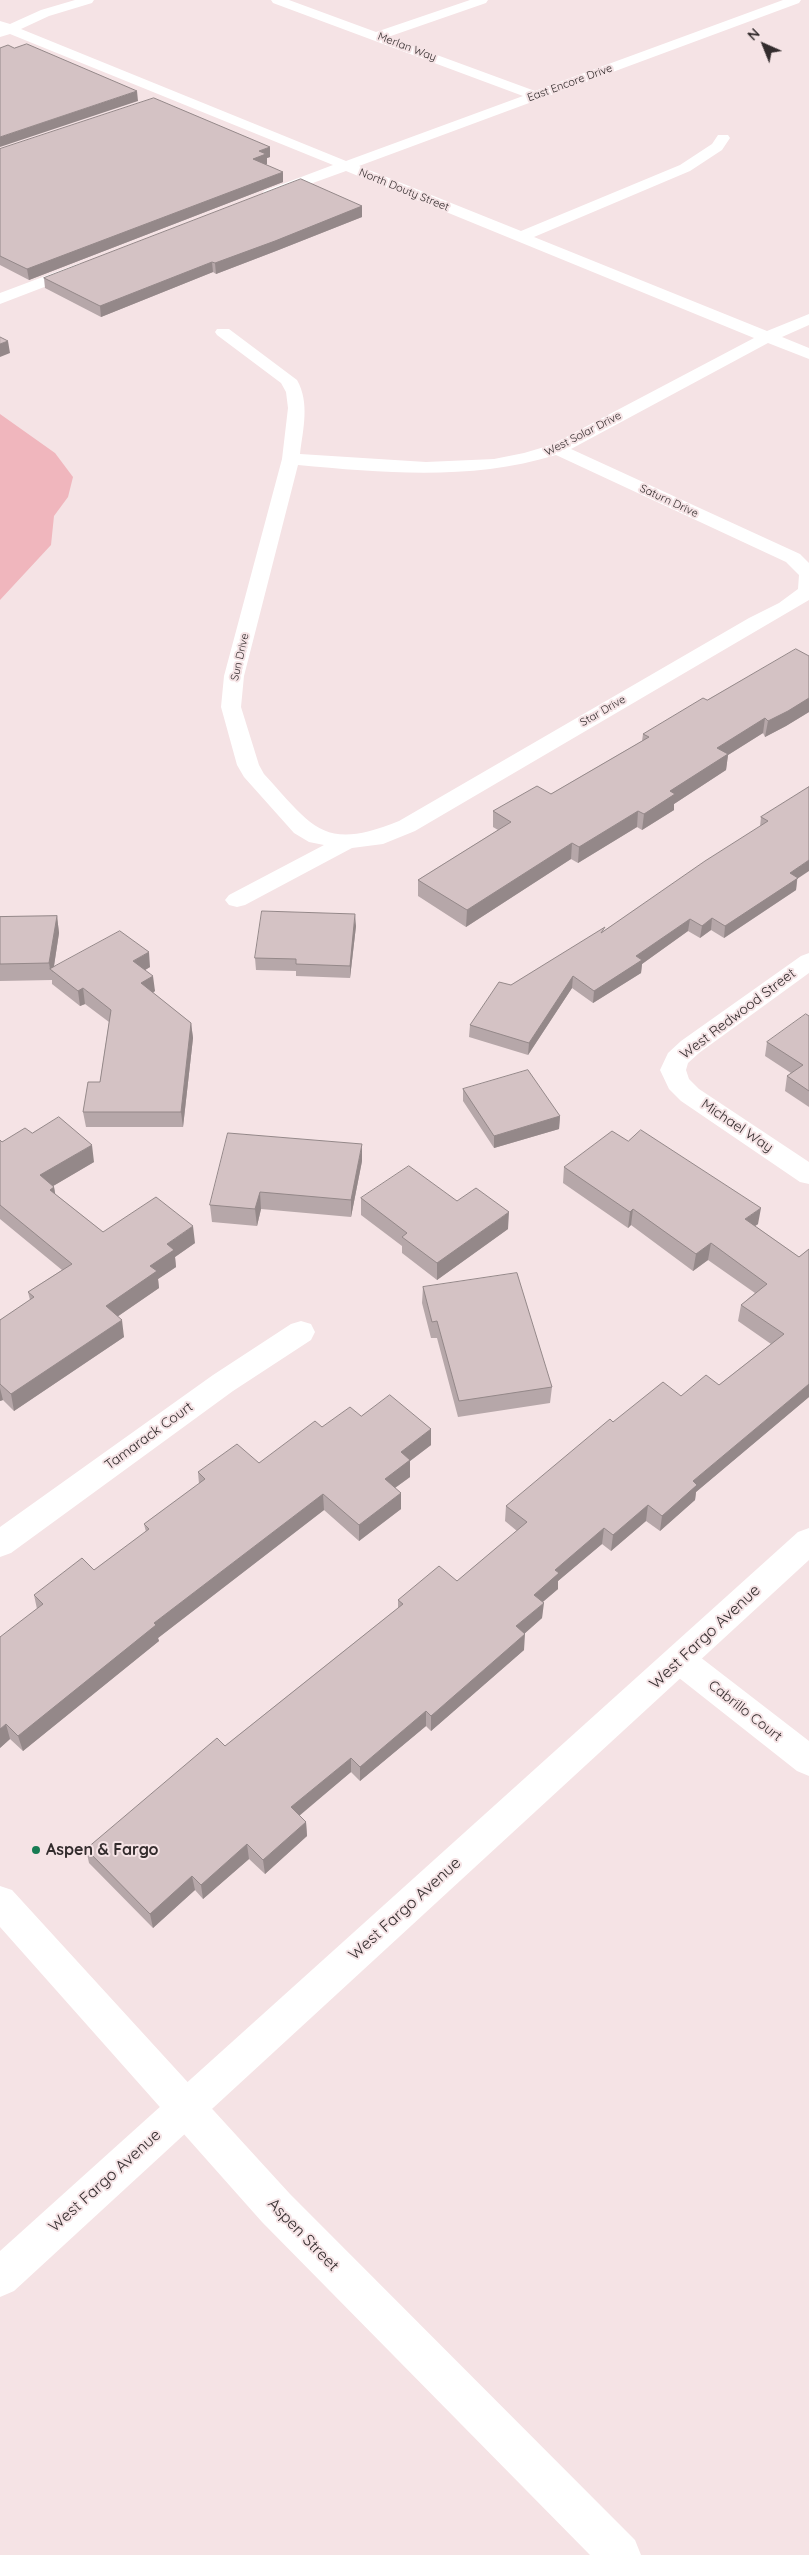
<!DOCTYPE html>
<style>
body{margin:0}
#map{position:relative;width:809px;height:2555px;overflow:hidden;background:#f5e3e5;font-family:Quicksand,sans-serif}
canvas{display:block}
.north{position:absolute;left:739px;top:20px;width:50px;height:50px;-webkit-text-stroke:4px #f5e3e5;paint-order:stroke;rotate:316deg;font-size:14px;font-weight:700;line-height:20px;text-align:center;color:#332c2d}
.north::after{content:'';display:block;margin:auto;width:18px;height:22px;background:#332c2d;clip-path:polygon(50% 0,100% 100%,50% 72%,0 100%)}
</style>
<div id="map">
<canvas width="809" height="2555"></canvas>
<div class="north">N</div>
</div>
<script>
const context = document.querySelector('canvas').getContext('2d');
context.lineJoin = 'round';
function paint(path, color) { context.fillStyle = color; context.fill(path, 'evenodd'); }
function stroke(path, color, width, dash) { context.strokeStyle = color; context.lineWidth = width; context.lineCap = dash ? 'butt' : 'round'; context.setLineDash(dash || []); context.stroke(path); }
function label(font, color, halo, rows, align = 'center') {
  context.font = font + ' Quicksand,sans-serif'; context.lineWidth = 4; context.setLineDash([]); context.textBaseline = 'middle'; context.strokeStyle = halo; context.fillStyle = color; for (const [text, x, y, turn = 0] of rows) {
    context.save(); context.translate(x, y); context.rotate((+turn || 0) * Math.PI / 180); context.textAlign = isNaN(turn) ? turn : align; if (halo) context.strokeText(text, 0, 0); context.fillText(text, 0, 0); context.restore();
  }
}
paint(new Path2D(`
 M0,414L55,453L73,477L68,497L54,516L51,545L0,600Z`), '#f0b6bd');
paint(new Path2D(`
 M75,0H94L92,3L49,16L21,29L346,161L523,96L273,3L271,0H289L376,32L470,0H488L486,3L388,37L535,91L783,0H801L799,3L359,166L521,231L680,165L712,144L718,135H728L730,138L722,150L690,171L534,237L767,331L809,314V325L782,337L809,348V359L768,343L571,449L800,554L809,563V600L415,831L383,844L352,848L245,905L237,907L229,905L225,900L229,895L324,845L309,842L294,833L244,777L237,765L221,707L224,676L282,459L288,408L286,392L281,383L217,335L215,332L217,329H229L297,380C310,403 303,429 300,454L426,462L494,459L524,453L551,445L754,338L346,171L274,197H264L262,194L264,191L333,165L10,34L0,37V21L10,24L41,10ZM556,455L786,562L799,575L798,589L779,603L749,618L399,821C323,852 313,827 264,774L259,765L241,707L244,676L298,465C385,473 471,481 556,455Z
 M80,263L88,268L86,271L0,304V293Z
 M809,953V973L699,1053L688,1063L686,1070L689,1079L699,1089L809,1162V1184L800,1182L681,1101L669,1089L660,1070L668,1053L681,1041L801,956Z
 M301,1321L311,1324L315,1332L311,1340L233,1391L11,1553L0,1557V1527L213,1375L291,1324Z
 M680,1646L691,1650L809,1741V1776L797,1771L669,1670L664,1660L669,1650Z
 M0,1886L12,1890L290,2194L635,2540L641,2555H590L262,2222L0,1927Z`), '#fff');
paint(new Path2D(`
 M809,1528V1560L14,2291L0,2297V2251L798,1532Z`), '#fff');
paint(new Path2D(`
 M0,149L270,157L267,158V164H266L283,182L29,280L0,265Z
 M362,206V217L276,251L216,274L213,272L101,317L45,288L44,278Z
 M809,656V712L786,726L765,737L763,733L728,755L726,770L674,804V810L642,830L637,827L578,863L571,859L466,927L418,896V880L498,830L493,827V811L551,794L642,741L643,734L707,700Z
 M809,787L796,890L724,938L711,930L700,938L688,931L642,964L641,973L593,1003L572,988L528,1055L469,1037L470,1025L511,985L605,930L760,827L761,817Z
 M57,916L59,933L54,966L150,967L145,970L155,991L153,993L191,1023L193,1038L183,1127H86L83,1112L100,1082L109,1022L85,1004L80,1006L52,984V980L0,981V917Z
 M356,926L350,978L296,976V971L256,970L255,958Z
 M809,1016V1107L785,1091L787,1076L791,1073L765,1056L767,1042Z
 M463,1089L560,1116L559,1129L494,1148L463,1101Z
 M32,1133L94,1162L53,1186L54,1187L55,1194L103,1232L195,1243L175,1257L176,1267L158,1279L159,1288L117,1317L124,1337L14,1411L3,1400L0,1401V1320L30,1300L28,1292L62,1270L0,1219V1140L2,1142Z
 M362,1161L351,1217L261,1209L257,1226L212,1222L210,1205Z
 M564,1167L758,1224L755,1226L799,1257L809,1249V1397L696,1492L695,1500L660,1531L646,1521L611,1551L602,1544L558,1581V1589L543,1602L542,1618L524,1634V1650L431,1731L426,1726L360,1781L351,1772L299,1815L306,1822L307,1836L265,1874L249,1859L203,1899L195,1890L153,1928L89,1863L86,1849L225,1746L398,1608V1600L457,1581L517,1531L505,1521L506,1506L613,1422L681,1396L719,1385L771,1344L738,1321L741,1305L755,1293L708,1260L693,1271L631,1225L628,1228L563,1183Z
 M361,1198L508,1229L437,1280L402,1253V1246L361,1215Z
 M423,1287L552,1387L550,1403L458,1417L437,1338H431L422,1303Z
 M361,1416L431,1429V1445L410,1461V1477L395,1488L401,1493V1509L359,1541L324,1510L158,1638L159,1641L23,1751L10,1739L0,1748L37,1609L34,1595L94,1570L146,1532L144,1524L199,1484L198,1472L259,1463L322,1427Z`), '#b6a7a9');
paint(new Path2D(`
 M137,91L138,101L0,147V137Z
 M270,147V157L267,158V164L254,169L253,159L259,151Z
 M283,172V182L29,280L27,269Z
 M362,206V217L276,251L216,274L215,263Z
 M212,262L213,272L101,317L100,306Z
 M8,341L10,353L0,357V344Z
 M809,698V712L786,726L765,737L768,721Z
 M765,718L763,733L728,755L726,770L674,804V810L642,830L644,814L670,791L717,748Z
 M638,811L637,827L578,863L579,847Z
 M572,843L571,859L466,927L467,910Z
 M809,860V871L797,879L796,890L724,938L725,926L790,873Z
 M355,914L356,926L350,978V966Z
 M57,916L59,933L53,972L50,969L49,963Z
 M712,918L711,930L700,938L702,926Z
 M690,919L688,931L642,964L641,973L593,1003L594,991L636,956Z
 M149,952L150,967L135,976L133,961Z
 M153,976L155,991L143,999L141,983Z
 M573,976L572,988L528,1055L529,1043Z
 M83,988L85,1004L80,1006L78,991Z
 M191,1023L193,1038L183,1127L181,1112Z
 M560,1116L559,1129L494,1148V1136Z
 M362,1144V1161L351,1217V1200Z
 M92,1145L94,1162L43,1192L40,1175Z
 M54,1187L57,1204L50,1190Z
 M260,1192L261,1209L257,1226L255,1209Z
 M761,1208L758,1224L742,1235L745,1219Z
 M633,1209L631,1225L628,1228L630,1212Z
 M509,1212L508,1229L437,1280V1263Z
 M193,1226L195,1243L175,1257L176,1267L158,1279L159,1288L108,1323L106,1306L150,1266L167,1244Z
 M711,1243L708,1260L693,1271L696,1254Z
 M122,1320L124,1337L14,1411L11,1394Z
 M809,1384V1397L696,1492L695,1500L660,1531L662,1516L693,1481Z
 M0,1388L3,1400L0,1401Z
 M431,1429V1445L410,1461V1477L385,1495V1479L401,1452Z
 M401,1493V1509L359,1541V1525Z
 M323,1494L324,1510L158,1638L159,1641L23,1751L18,1736L154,1623Z
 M648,1505L646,1521L611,1551L613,1535Z
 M604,1528L602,1544L558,1581V1589L533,1610L534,1595L555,1570Z
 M544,1603L542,1618L515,1642L516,1626Z
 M525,1634L524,1650L431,1731V1716Z
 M426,1711V1726L360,1781V1767Z
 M6,1724L10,1739L0,1748V1729Z
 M351,1758V1772L292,1822L291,1807Z
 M306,1822L307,1836L265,1874L263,1860Z
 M247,1844L249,1859L203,1899L201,1885Z
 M192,1876L195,1890L153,1928L150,1914Z`), '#948889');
const building = new Path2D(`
 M27,44L137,91L0,137V48L8,45L14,48Z
 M154,98L270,147L259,151L266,154L253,159L283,172L27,269L0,256V149Z
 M301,179L362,206L275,241L215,263L212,262L100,306L44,278Z
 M0,337L8,341L0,344Z
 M796,649L809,656V698L788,711L768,721L765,718L717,748L728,754L670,791L675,794L644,814L638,811L579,847L572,843L467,910L418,880L511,822L493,811L537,786L551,794L649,737L643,734L703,698L707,700Z
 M809,787V860L790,873L798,878L725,926L712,918L702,926L690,919L636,956L642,960L594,991L573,976L529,1043L470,1025L499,982L511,985L605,927L601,933L705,861L768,821L761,817Z
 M262,911L355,914L350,966L296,964V959L255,958Z
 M57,916L49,963L0,964V917Z
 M120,931L149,952L133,961L153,976L141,983L191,1023L181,1112H83L88,1082H100L111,1010L83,988L78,991L50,969Z
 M806,1014L809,1016V1091L787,1076L803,1065L767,1042Z
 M528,1070L560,1116L494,1136L463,1089Z
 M59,1117L92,1145L40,1175L54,1187L50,1190L103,1232L156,1197L193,1226L167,1244L174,1250L150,1266L157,1271L106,1306L122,1320L11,1394L0,1384V1320L34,1297L28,1292L72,1264L0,1205V1140L2,1142L25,1128L32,1133Z
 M641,1130L761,1208L745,1219L799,1257L809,1249V1384L693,1481L697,1485L662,1516L648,1505L613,1535L604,1528L555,1570L559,1573L534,1595L544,1603L516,1626L525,1634L431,1716L426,1711L360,1767L351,1758L291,1807L306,1822L263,1860L247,1844L201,1885L192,1876L150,1914L86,1849L217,1738L225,1746L403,1604L398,1600L439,1566L457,1581L527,1522L506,1506L610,1419L613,1422L663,1382L681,1396L706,1375L719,1385L784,1334L741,1305L767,1284L711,1243L696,1254L633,1209L630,1212L564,1167L612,1131L628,1141Z
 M228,1133L362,1144L351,1200L260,1192L255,1209L210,1205Z
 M409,1166L457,1201L476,1188L509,1212L437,1263L402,1237L407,1233L361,1198Z
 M517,1273L552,1387L459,1401L437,1321L432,1322L423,1287Z
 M390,1395L431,1429L401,1452L410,1460L385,1479L401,1493L359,1525L323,1494L154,1623L156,1625L18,1736L6,1724L0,1729V1637L43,1604L34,1595L82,1558L94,1570L149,1529L144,1524L205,1479L198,1472L237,1444L259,1463L315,1421L322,1427L350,1407L361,1416Z`);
paint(building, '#d4c2c4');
stroke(building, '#948889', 1);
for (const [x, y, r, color] of [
 [36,1850,5,"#177b53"]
]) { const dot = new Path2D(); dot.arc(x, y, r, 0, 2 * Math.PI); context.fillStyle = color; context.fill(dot); stroke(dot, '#f5e3e5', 2); }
label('11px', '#332c2d', '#f5e3e5', [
 ["Merlan Way",407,47,21],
 ["East Encore Drive",570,83,-20],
 ["North Douty Street",404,190,22],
 ["West Solar Drive",583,434,-27],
 ["Saturn Drive",669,501,25],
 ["Sun Drive",240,657,-77],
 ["Star Drive",603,711,-30]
]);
label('14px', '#332c2d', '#f5e3e5', [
 ["West Redwood Street",738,1014,-37],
 ["Michael Way",737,1126,34],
 ["Tamarack Court",149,1436,-36],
 ["Cabrillo Court",745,1711,38]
]);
label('16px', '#332c2d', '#f5e3e5', [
 ["West Fargo Avenue",705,1637,-43],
 ["West Fargo Avenue",405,1909,-42],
 ["West Fargo Avenue",105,2181,-42],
 ["Aspen Street",303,2235,46]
]);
label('bold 16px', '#332c2d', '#f5e3e5', [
 ["Aspen & Fargo",46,1850]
], 'left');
</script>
